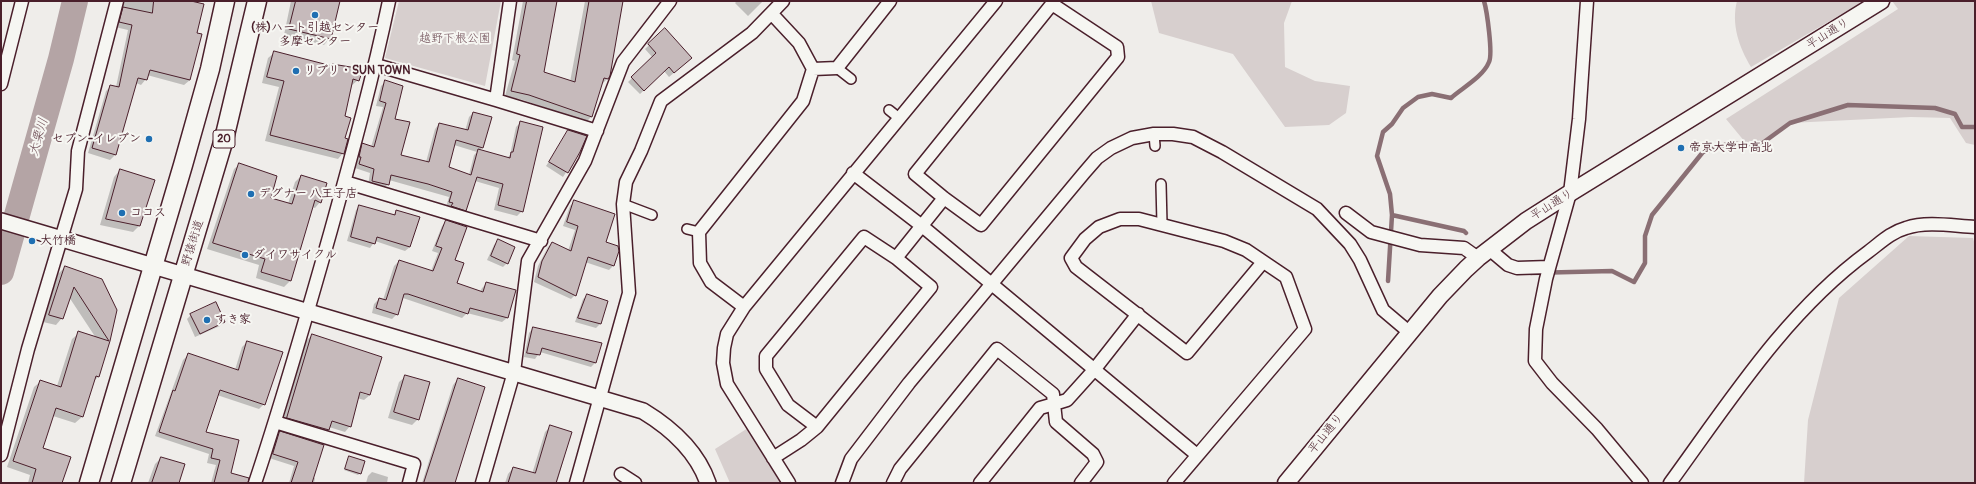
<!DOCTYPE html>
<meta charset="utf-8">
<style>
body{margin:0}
#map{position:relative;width:1976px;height:484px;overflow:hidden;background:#efedea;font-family:Pangolin,sans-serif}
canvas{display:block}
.frame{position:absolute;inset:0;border:2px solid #4a1f2b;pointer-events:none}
</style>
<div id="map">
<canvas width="1976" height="484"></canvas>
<div class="frame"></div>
</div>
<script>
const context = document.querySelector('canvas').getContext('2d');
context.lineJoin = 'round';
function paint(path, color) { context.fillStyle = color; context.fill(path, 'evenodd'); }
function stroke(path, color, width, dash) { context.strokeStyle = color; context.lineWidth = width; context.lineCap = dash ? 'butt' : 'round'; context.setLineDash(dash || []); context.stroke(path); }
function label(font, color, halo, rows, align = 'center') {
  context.font = font + ' Pangolin,"Klee One",sans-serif'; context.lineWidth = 4; context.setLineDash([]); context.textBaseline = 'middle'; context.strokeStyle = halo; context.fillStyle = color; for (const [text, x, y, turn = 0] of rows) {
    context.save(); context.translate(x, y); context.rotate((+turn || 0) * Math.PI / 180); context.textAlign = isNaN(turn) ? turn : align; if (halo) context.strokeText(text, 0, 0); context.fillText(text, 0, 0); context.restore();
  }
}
paint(new Path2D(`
 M399,1H501L485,86L385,58Z
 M1151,1H1292L1284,23L1285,67L1315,81L1350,86L1346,113L1329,125L1285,127L1233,54L1159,33Z
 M1737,1H1864L1751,67C1739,47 1731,24 1737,1Z
 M1892,1H1975V145L1966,143L1950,118L1911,117L1790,123L1750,148L1726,119L1898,9Z
 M1909,236L1973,238L1975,245V483H1804L1808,420L1839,298Z
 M748,428L783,483H730L715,449Z`), '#d7cfce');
paint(new Path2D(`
 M120,1H199L190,80L184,85L147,75L146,79L141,85L136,83L115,155L110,160L88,153L106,91L111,86L116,87L128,30L115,27Z
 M291,1H339L330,38L324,45L284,35Z
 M523,1H556L543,72L570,82L585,1H622L608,78L602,84L592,116L586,122L523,100L505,96L515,61L512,60Z
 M737,1H763L748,16L735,3Z
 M665,30L687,62L669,77L664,71L640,94L628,82L653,58L645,49Z
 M274,53L330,67L332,65L358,80L351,86L344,117L343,153L338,159L265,141L279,87L262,83L268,58Z
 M386,81L399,156L426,162L435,129L439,124L465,131L469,117L473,113L482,148L479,151L507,158L510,155L516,127L521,122L522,211L517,216L494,210L499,188L475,181L465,210L461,215L446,207L449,197L389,180L388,184L383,189L368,185L370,173L355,168L358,149L363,145L371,147L383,107L376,106L381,86ZM454,145L477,152L474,155L469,175L448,168Z
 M569,131L580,151L563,177L546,166Z
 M240,164L269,199L288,204L295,182L301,176L320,202L315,208L312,207L290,281L284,287L256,278L259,265L207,249L234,169Z
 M120,170L139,226L133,232L100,225L114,177Z
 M574,202L605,242L618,251L613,266L609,270L585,262L575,295L571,299L534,282L538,266L548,247L552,243L568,251L575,230L563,226L570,206Z
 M360,206L393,215L397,211L410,247L405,251L375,241L370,248L347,241L356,210Z
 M446,221L456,284L480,292L482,288L487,283L507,318L502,322L467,313L462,318L403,298L397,314L392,319L372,313L374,304L379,299L383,300L394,266L399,261L431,271L438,253L432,251L442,226Z
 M498,241L507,263L503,267L487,260L494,245Z
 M65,267L109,341L98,377L94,381L82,417L75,423L53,416L42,448L58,483H28L30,475L7,467L34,387L41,381L57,386L72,339L79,333L96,338L69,297L62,318L56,325L43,322L58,274Z
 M588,295L607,301L600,324L596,328L575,322L583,299Z
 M191,315L224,322L220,326L195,337L187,319Z
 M533,328L600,344L595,363L591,367L540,352L535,359L524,357L529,333Z
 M312,335L370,395L364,400L357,398L350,426L345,432L329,427L322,435L282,423L306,341ZM355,389L367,393V395L355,391Z
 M247,342L264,404L259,409L217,395L205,433L230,474L233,483H211L216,465L207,463L209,454L155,436L183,360L188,355L235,370L242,347Z
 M406,376L418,419L412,425L388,418L399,382Z
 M458,379L454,481L459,483H422L453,385Z
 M551,426L571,433L557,483H505L508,474L513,468L532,474L545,432Z
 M280,432L313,477L315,478L314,483H289L294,466L269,458L276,437Z
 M350,457L360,473L358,475L344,470Z
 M161,458L178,483H148L155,464Z
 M372,472L388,477L387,483H366L368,476Z`), '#0003');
stroke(new Path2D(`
 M1392,215L1464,231L1466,233
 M1531,273L1612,271L1634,282L1645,263V236L1652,215L1703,152L1731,143L1757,147L1790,123L1848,105L1935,108L1955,114L1962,127H1975
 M1388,281L1392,215L1390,194L1377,156L1383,132L1392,124L1403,108L1418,97L1432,94L1451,98C1462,88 1483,77 1489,62C1493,54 1487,11 1484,1`), '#8a6f74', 4.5);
stroke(new Path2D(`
 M1,272L61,59L75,1`), '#b4a4a5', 26);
const building = new Path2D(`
 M154,1H191L204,4L197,33L202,34L190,80L150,70L147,80L138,78L116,155L92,148L110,85L119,87L132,25L119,22L123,7L152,13Z
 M296,1H340L331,39L289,29Z
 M527,1H557L544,72L575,82L589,1H623L610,76L608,79L604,78L592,117L529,95L511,91L520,55L517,54Z
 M665,28L692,58L674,73L669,67L644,91L631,77L656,53L648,44Z
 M274,51L332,66V64L363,69L359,81L353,79L345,116L351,118L345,138L348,139L344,154L270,135L284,81L267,77Z
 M385,80L403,86L395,119L410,122L401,155L429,162L439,123L468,130L473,112L492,117L483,148L456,140L449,167L471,175L478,149L510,158L511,152H513L520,121L543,127L523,212L498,205L503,184L477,177L466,211L451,206L453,203L449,202L452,192L428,184L391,175L389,185L372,181L374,169L359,164L361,157H359L362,143L374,147L386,103L380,101Z
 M568,130L587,136L580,152L568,173L549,162Z
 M239,163L277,176L271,198L292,204L301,175L327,183L321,203L315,200L291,281L261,272L265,259L213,243Z
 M120,169L155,180L140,226L106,219Z
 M574,200L615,214L606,242L618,246L619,251L614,266L588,257L576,296L538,277L542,261L552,242L571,251L578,226L567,222Z
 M359,205L395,215L396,210L420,217L410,247L377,237L375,244L351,237Z
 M446,220L467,227L455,260L464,263L457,283L483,292L486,282L516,290L508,318L470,308L468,314L408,294H404L398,315L376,308L379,298L386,300L399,260L433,271L442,248L436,246Z
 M498,239L515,247L508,264L491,256Z
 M65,266L102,279L117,310L110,341L99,377L96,376L83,417L56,408L43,448L71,457L62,483H32L36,469L13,461L40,380L61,387L78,331L109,341L74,287L63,319L49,315Z
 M587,294L608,301L601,324L578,318Z
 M216,302L225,322L200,334L190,314Z
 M533,327L602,343L596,363L542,348L540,355L527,353Z
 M312,334L382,357L370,395L360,392L351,427L332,421L329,430L287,418Z
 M247,341L283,352L265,405L220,390L206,432L239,440L231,473L249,478L248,483H214L220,460L211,458L213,449L159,432L173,390L175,391L188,353L238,370Z
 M405,375L430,382L419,420L394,412Z
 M458,378L485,387L455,483H424Z
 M550,425L572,432L556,483H508L513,467L535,473Z
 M280,431L324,445L312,483H291L298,462L273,454Z
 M349,456L365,461L361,474L345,469Z
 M161,457L185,464L179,483H152Z`);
paint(building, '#c6babb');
stroke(building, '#4a1f2b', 1);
const pedestrian = new Path2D(`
 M837,68L851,79
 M889,110L899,118
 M1154,134L1155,146
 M1161,184L1162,224
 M623,204L652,215
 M687,229L699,232`);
const minor = new Path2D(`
 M1587,1L1579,119L1570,193L1546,279L1536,329L1535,361L1552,383L1597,429L1642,483
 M1052,4L1117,47L1118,57L981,225L944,198L915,174Z
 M376,65L496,100L597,131
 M813,69L837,68L890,1
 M1,84L22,1
 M496,100L510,1
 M853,173L922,226L1197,455
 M345,182L541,241
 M1346,213L1371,232L1420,245L1464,248L1478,258
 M1489,249L1508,265L1517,268L1549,267
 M896,258L944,198
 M744,307L711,282L700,263L699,232L803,101L813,69L799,43L772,14
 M275,422L414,464L409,483
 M1,455L28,349L76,189L78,151L117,1
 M773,458L801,440L817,427L788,405L766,369V356L864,237L896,258L931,287L817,427
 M621,474L635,483
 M255,483C283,399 307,315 331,230C352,154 373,78 389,1
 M482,483L514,372L528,261L585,161L623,62L670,1
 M576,483L629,293L623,204L626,182L641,151L661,101L752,33L783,1
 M789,483L727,384L723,363L724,348L727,334L744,307L996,1
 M842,483L851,459L909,383L1084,173L1097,158L1111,148L1132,138L1154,134H1173L1193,137L1222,152L1317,209L1350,244L1360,260L1383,310L1409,332
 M893,483L900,469L997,349L1053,394L1054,404L1067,400L1094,370L1138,314
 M980,483L1040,408L1054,404L1056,422L1093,454L1097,462L1081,483
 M1174,483L1305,329L1286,277L1246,250L1224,241L1139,219H1120L1099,227L1085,239L1071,258L1076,267L1187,353L1263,262
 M1670,483C1729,402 1786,312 1868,252C1880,243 1891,232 1906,228C1927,221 1953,226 1975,227`);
const tertiary = new Path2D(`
 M1,221L643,411C671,428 697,451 708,483`);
const secondary = new Path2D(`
 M1286,483L1440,296L1466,269L1478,258L1526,221L1570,193L1881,1`);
const primary = new Path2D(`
 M89,483L183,165L210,69L225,1
 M121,483L224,139L257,1`);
stroke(pedestrian, '#4a1f2b', 12);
stroke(minor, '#4a1f2b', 15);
stroke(tertiary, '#4a1f2b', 18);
stroke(secondary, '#4a1f2b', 19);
stroke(primary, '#4a1f2b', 21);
stroke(pedestrian, '#f6f6f2', 9);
stroke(minor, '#f6f6f2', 12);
stroke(tertiary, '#f6f6f2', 15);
stroke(secondary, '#f6f6f2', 16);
stroke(primary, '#f6f6f2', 18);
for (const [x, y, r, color] of [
 [315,15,4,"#1f6fb2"],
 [296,71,4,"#1f6fb2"],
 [149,139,4,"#1f6fb2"],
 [1681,148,4,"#1f6fb2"],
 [251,194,4,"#1f6fb2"],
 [122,213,4,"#1f6fb2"],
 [32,241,4,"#1f6fb2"],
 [245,255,4,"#1f6fb2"],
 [207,320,4,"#1f6fb2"]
]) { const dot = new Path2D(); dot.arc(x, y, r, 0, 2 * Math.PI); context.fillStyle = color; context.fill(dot); stroke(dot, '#f6f6f2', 1.5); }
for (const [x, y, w] of [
 [224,139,22]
]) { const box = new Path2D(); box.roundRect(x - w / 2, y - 9, w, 18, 3); context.fillStyle = '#f6f6f2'; context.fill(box); stroke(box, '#4a1f2b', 1); }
label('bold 11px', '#4a1f2b', null, [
 ["20",224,139]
]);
label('bold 12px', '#4a1f2b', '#f6f6f2', [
 ["(株)ハート引越センター",315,28,"center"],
 ["多摩センター",315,42,"center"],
 ["リブリ・SUN TOWN",304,71],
 ["セブン-イレブン",141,139,"right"],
 ["帝京大学中高北",1689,148],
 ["デグナー 八王子店",259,194],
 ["ココス",130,213],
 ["大竹橋",40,241],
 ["ダイワサイクル",253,255],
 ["すき家",215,320]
], 'left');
label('12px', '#4a1f2b', '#f6f6f2', [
 ["平山通り",1828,34,-32],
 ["平山通り",1552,205,-32],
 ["野猿街道",193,243,-73],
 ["平山通り",1326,434,-51]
]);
label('12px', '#6d4b54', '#f6f6f2', [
 ["越野下根公園",455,39]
]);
label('italic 13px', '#6f4e56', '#f6f6f2', [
 ["大栗川",39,137,-74]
]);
</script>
